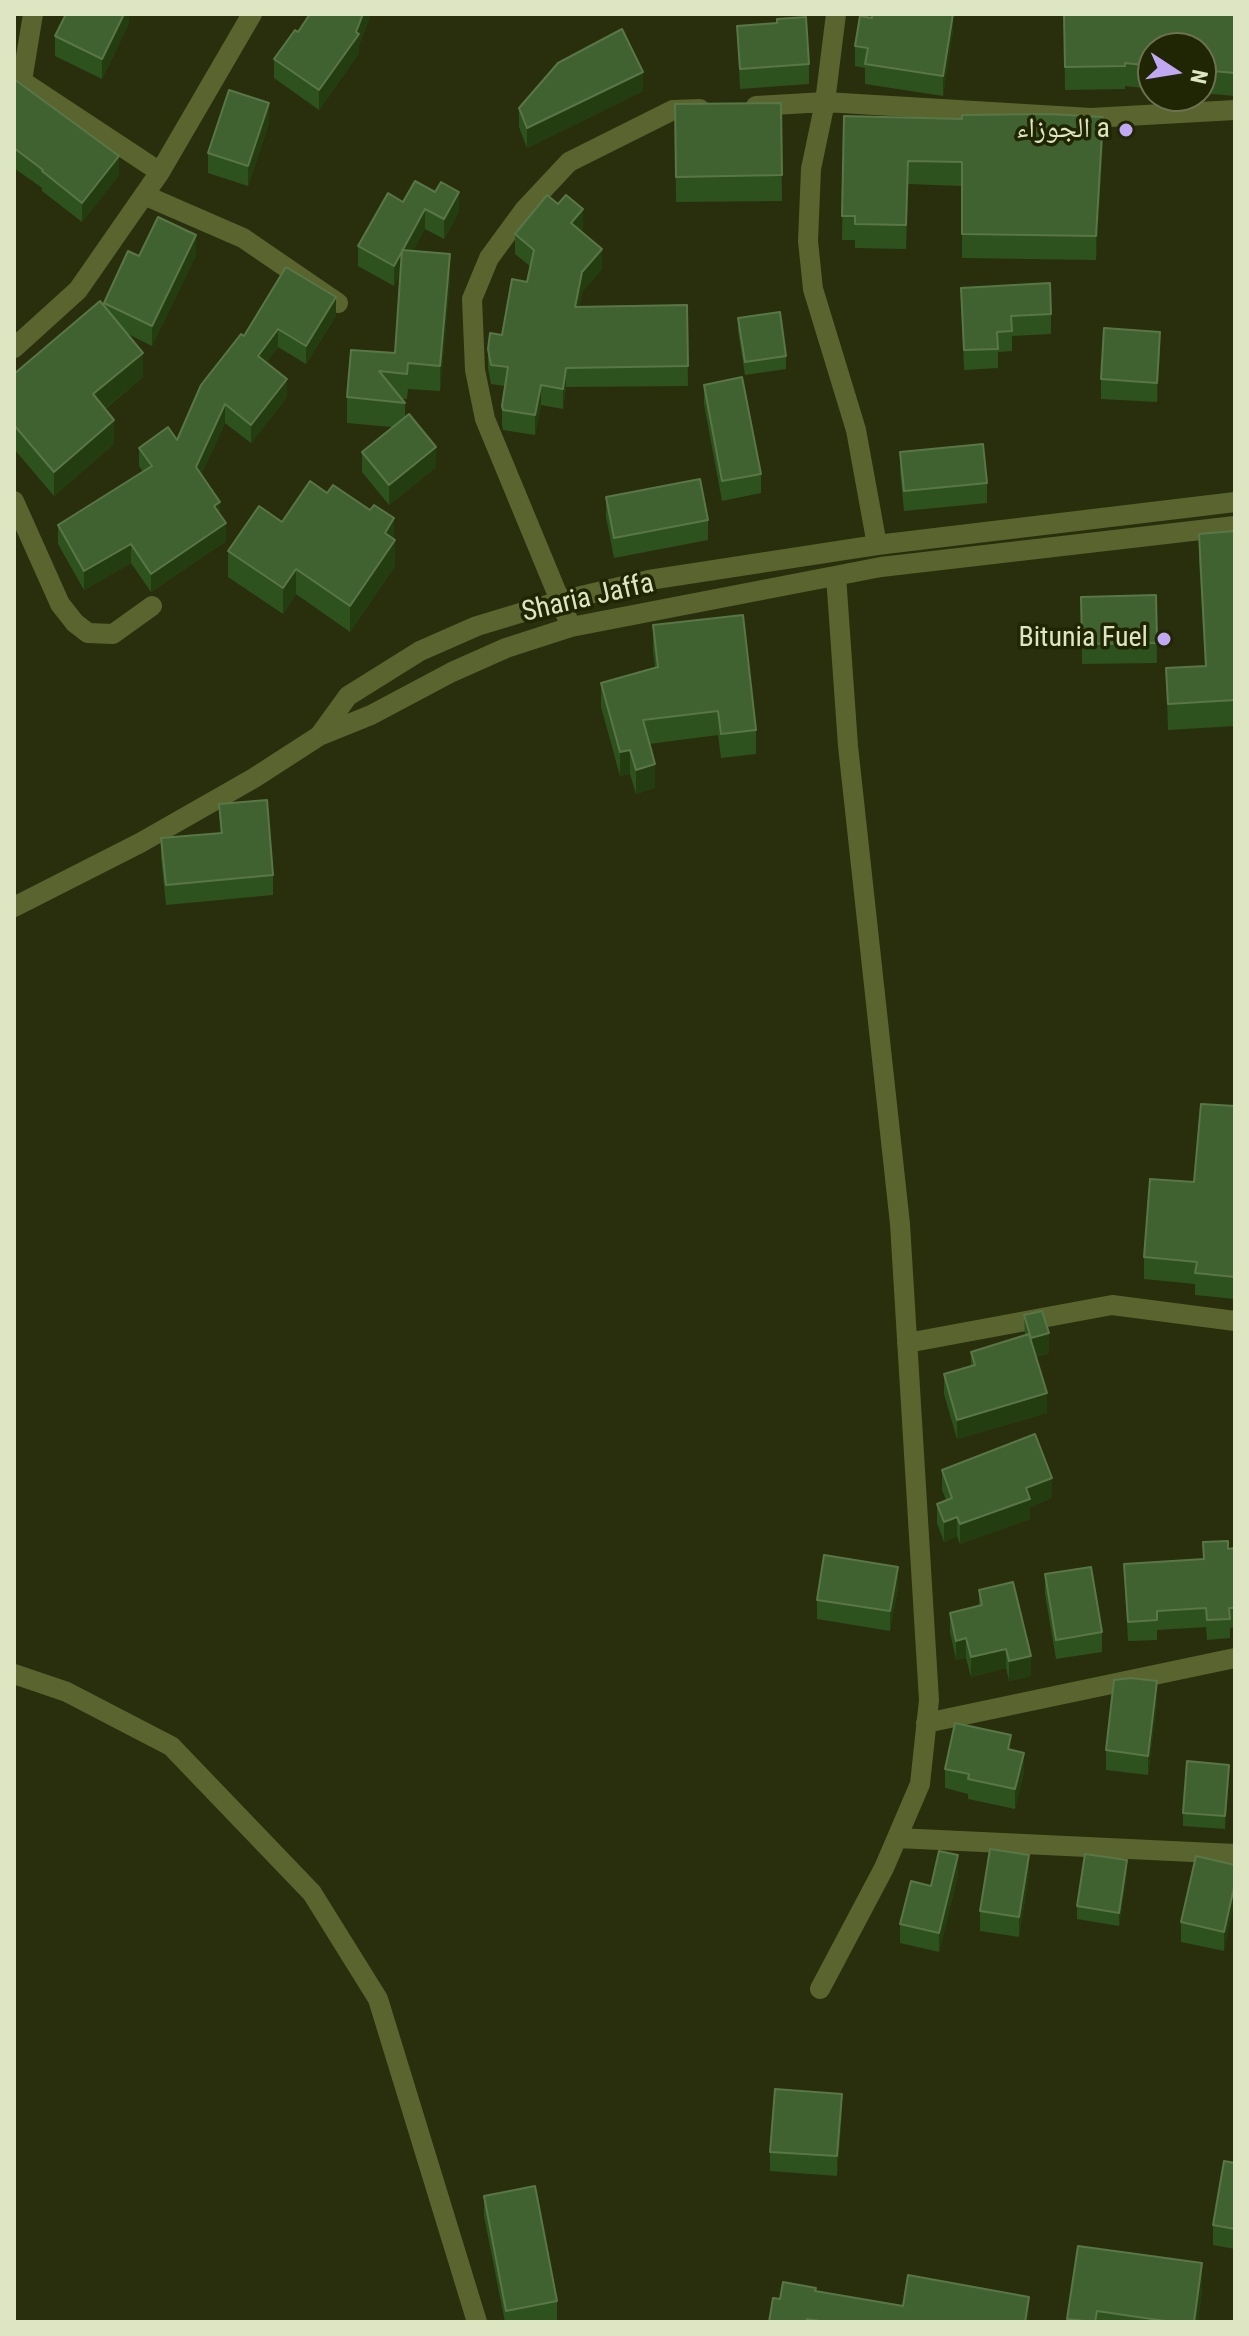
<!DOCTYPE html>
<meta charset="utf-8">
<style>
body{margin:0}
#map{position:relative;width:1249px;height:2336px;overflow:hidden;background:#292f0c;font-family:"Roboto Condensed",sans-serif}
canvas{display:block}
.frame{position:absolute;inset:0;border:16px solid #dde5c3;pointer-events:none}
.north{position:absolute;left:1137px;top:32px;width:80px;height:80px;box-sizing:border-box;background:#202503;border:2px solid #6c7250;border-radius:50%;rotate:102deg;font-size:22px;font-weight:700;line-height:32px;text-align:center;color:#dde5c3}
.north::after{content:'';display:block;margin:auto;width:28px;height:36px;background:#c0a8f3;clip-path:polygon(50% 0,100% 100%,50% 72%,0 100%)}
</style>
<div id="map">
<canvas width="1249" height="2336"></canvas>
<div class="frame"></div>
<div class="north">N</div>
</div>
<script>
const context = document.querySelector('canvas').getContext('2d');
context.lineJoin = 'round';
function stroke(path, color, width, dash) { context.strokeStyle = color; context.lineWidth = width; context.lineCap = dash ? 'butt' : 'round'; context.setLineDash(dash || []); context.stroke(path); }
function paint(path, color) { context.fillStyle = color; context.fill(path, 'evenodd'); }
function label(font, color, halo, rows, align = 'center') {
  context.font = font + ' "Roboto Condensed","Noto Naskh Arabic",sans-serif'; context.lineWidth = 7; context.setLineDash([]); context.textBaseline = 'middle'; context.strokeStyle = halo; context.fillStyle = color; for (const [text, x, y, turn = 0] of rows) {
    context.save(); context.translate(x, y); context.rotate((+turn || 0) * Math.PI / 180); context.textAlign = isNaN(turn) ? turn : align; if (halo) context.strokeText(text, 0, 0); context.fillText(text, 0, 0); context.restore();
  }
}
stroke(new Path2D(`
 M33,14L22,81L160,172
 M836,14L825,102L811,169L808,241L813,289L856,430L877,545
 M756,106L825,102L1091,118L1235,110
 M144,195L243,238L338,303
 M14,348L78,290L160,172L252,14
 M14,501L60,604L75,623L88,633L113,634L152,606
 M571,627L485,419L475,370L472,299L489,258L525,209L569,162L673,110L700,109
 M319,736L348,696L420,651L477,626L560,601L649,580L877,545L1235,502
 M14,907L140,843L254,778L319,736L371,715L452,672L506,648L571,627L881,567L1235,526
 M907,1343L1112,1305L1235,1321
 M14,1674L67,1692L171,1746L312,1893L378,1999L477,2322
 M926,1723L1235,1658
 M897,1838L1235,1854
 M820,1989L884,1868L920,1784L929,1700L900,1224L848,746L836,576`), '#5a642e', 20);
paint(new Path2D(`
 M129,14V23L102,79L55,56V36Z
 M310,14H371L359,45V53L319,110L274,78V59L298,32Z
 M871,14H953V30L943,96L865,84V68L855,66V46L871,18Z
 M1064,14H1235V96L1201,93V48H1153V89L1125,86V89L1065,90Z
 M737,26L809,64V84L740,89Z
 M14,79L119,175L82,222L42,191V188L14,168Z
 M643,91L527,148L519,127V108Z
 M781,103L782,201L676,202L675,104Z
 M844,116L1103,141L1096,260L962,258V186L908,184L906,249L855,248V240H842Z
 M269,123L248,186L208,173V153Z
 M403,202L459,212L444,239L425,229L413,251L450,280L440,391L408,389L407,399H402L405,403V417L436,467L389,505L362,472V452L392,427L347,423V397L395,353L400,274L394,286L358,266V246Z
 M583,229L581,231L602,269L582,292L579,307L687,305L688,386L566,387L563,409L541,405L535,435L503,430L502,425V406L505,386L491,384L488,368V349L502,335L527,282L531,267L515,254V234Z
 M196,255L152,346L128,334L143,377L105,409L114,444L54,496L14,449V374L104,305V303L139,256Z
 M961,288L1051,314V334L1012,336V351L998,352V368L964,370Z
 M336,316L306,364L278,347L266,363L287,397L251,443L225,423L201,475L220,515L226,541L151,592L131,563L84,590L58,544V525L143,472L139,466V448L177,440L244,336Z
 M738,318L786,356V369L745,375L738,331Z
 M1160,351L1157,402L1101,399V379Z
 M704,385L761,474V493L722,501L704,404Z
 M900,452L987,483V503L904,511L900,471Z
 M606,497L708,520V540L614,558L606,517Z
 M282,522L394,539L395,566L350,632L296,594L283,614L228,577V551Z
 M1199,534L1235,557V726L1168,730L1166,668L1205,666L1199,559Z
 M1156,595L1157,663L1082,664L1081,597Z
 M653,625L756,730V754L721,758L718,735L649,744L655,788L636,794L630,774L620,776L601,707V683L655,667L653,650Z
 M219,804L273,875V895L166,905L161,858V838L220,833Z
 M1235,1106V1299L1195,1295V1284L1144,1279V1257L1194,1182Z
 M1024,1315L1049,1353L1036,1357L1047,1413L957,1439L944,1394V1374L971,1366V1352L1025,1336Z
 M942,1470L1052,1498L1030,1507V1519L960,1544L957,1536L944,1542L937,1523V1504L946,1500L942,1490Z
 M1203,1542L1228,1549L1235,1548V1627L1230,1628V1638L1207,1640L1206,1627L1157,1630V1640L1128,1641L1124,1564L1203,1559Z
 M1045,1574L1102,1632V1652L1056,1659L1045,1594Z
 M898,1587L890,1631L817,1619V1600Z
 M979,1590L1031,1676L1009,1681L1006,1668L971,1677L966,1658L956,1660L950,1632V1613L979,1606Z
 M1157,1701L1148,1775L1106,1770V1750Z
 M1011,1750L1024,1772L1015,1809L968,1799V1794L945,1788V1769Z
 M1229,1778L1225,1829L1183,1826V1813Z
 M1235,1865L1224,1951L1181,1942V1922Z
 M1127,1873L1119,1926L1077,1919V1906Z
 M1029,1874L1019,1937L980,1931V1911Z
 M958,1875L939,1952L900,1943V1924L931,1886Z
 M842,2113L837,2176L770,2171V2152Z
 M1235,2163V2249L1213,2245V2225Z
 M484,2196L557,2301V2321L550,2322H505L484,2216Z
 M1078,2246L1202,2289L1198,2322H1067Z`), '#2d521e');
paint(new Path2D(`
 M124,14H129V23L102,79V59Z
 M363,14H371L359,45V53L319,110V90L356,32Z
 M953,14V30L943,96V76Z
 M643,72V91L527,148V128Z
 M269,103V123L248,186V166Z
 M1103,117V141L1096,260V236Z
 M119,156V175L82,222V203Z
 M459,192V212L444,239V219Z
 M425,209V229L394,286V266Z
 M583,209V229L571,243V223Z
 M196,235V255L152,346V326Z
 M602,249V269L582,292L575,326V307L582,272Z
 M450,254V280L440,391V366Z
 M16,271V290L14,293V273Z
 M336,297V316L306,364V346Z
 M278,329V347L258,374V356Z
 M1160,332V351L1157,402V383Z
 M143,353V377L93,418V394Z
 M566,368V387L563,409V389Z
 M287,379V397L251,443V425Z
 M541,385V405L535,435V415Z
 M225,404V423L196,486V467Z
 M114,420V444L54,496V472Z
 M436,447V467L389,505V485Z
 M220,502V520L214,506Z
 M394,518L395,566L350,632V606L385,533Z
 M226,523V541L151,592V574Z
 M131,544V563L84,590V571Z
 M296,569V594L283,614V588Z
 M630,750V774L620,776V752Z
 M655,764V788L636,794V770Z
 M1049,1333V1353L1031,1358V1338Z
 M1047,1393V1413L957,1439V1420Z
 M1052,1478V1498L1030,1507V1519L960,1544V1524L1026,1488Z
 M957,1517V1536L944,1542V1522Z
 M898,1567V1587L890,1631V1611Z
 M966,1638V1658L956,1660V1641Z
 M1006,1649V1668L971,1677V1657Z
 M1031,1656V1676L1009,1681V1661Z
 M1157,1681V1701L1148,1775V1756Z
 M1024,1753V1772L1015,1809V1789Z
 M1229,1765V1778L1225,1829V1816Z
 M958,1855V1875L939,1952V1933Z
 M1029,1855V1874L1019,1937V1917Z
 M1127,1860V1873L1119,1926V1913Z
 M1235,1883V1902L1224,1951V1932Z
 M842,2094V2113L837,2176V2156Z
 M1202,2263V2289L1198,2322H1194Z
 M1029,2297V2322H1025Z`), '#243d10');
const building = new Path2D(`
 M66,14H124L102,59L55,36Z
 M310,14H363L356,32L359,34L319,90L274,59L295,30L298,32Z
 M872,14H953L943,76L865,64L868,48L855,46L860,16L872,18Z
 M1064,14H1235V73L1201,70V48H1153V66L1125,63V66L1065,67Z
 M806,17L809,64L740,69L737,26L777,23V19Z
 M622,29L643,72L527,128L519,108L558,63Z
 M14,79L119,156L82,203L42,171L43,170L14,148Z
 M229,90L269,103L248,166L208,153Z
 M781,103L782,175L676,177L675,104Z
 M1048,114L1103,117L1096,236L962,234V162L908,161L906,225L855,224V216H842L844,116L962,119V115Z
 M415,181L435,192L441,182L459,192L444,219L425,209L394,266L358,246L388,193L403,202Z
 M547,195L558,204L566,195L583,209L571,223L602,249L582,272L575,307L687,305L688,366L566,368L563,389L541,385L535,415L503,410L502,406L508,367L491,365L488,349L490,333L502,335L512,279L527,282L534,250L515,234Z
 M158,217L196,235L152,326L104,303L128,251L139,256Z
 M402,250L450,254L440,366L408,363L407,374L379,371L405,403L347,397L351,350L395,353Z
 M286,267L336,297L306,346L278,329L258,356L287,379L251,425L225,404L196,467L220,502L214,506L226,523L151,574L131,544L84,571L58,525L152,466L139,448L168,427L177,440L201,385L241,334L244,336Z
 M1050,283L1051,314L1011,316L1012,331L997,332L998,349L964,350L961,288Z
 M100,301L143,353L93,394L114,420L54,472L14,425V374Z
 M780,312L786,356L745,362L738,318Z
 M1104,328L1160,332L1157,383L1101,379Z
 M742,377L761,474L722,481L704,385Z
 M409,414L436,447L389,485L362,452Z
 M983,444L987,483L904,491L900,452Z
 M700,479L708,520L614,538L606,497Z
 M310,481L327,493L333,485L370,510L374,505L394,518L385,533L395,540L350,606L296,569L283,588L228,551L259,506L282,522Z
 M1234,531L1235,557V700L1168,704L1166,668L1206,666L1199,534Z
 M1156,595L1157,643L1082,644L1081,597Z
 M743,615L756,730L721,734L718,711L643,720L655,764L636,770L630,750L620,752L601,683L658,667L653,625Z
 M267,800L273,875L166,885L161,838L222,833L219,804Z
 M1201,1104L1235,1106V1277L1195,1273L1197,1262L1144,1257L1150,1179L1194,1182Z
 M1042,1311L1049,1333L1031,1338L1024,1315Z
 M1029,1334L1047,1393L957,1420L944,1374L975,1365L971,1352Z
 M1035,1434L1052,1478L1026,1488L1030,1499L960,1524L957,1517L944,1522L937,1504L952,1498L942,1470Z
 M1228,1541V1549L1235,1548V1608H1229L1230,1619L1207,1620L1206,1608L1157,1611V1620L1128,1622L1124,1564L1204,1559L1203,1542Z
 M824,1555L898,1567L890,1611L817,1600Z
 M1091,1567L1102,1632L1056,1640L1045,1574Z
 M1013,1582L1031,1656L1009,1661L1006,1649L971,1657L966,1638L956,1641L950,1613L982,1605L979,1590Z
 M1131,1678L1157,1681L1148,1756L1106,1750L1114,1680Z
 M955,1723L1011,1735L1008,1749L1024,1753L1015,1789L968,1779L969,1774L945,1769Z
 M1187,1761L1229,1765L1225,1816L1183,1813Z
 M990,1849L1029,1855L1019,1917L980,1911Z
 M939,1851L958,1855L939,1933L900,1924L911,1881L931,1886Z
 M1085,1854L1127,1860L1119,1913L1077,1906Z
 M1196,1856L1235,1865V1883L1224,1932L1181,1922Z
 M775,2089L842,2094L837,2156L770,2152Z
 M1224,2161L1235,2163V2229L1213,2225Z
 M535,2186L557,2301L506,2311L484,2196Z
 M1078,2246L1202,2263L1194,2322H1172L1097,2311L1095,2322L1067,2319Z
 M908,2275L1029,2297L1025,2322H826L807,2319V2322H769L773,2298L780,2299L783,2282L816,2288L815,2291L903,2306Z`);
paint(building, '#406230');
stroke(building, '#597647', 2);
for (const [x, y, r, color] of [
 [1126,130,8,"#c0a8f3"],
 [1164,639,8,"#c0a8f3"]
]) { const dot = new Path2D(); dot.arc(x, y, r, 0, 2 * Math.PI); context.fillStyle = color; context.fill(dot); stroke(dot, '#202503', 3); }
label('28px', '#dde5c3', '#202503', [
 ["الجوزاء a",1110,130],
 ["Bitunia Fuel",1148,639]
], 'right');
label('28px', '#dde5c3', '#202503', [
 ["Sharia Jaffa",588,599,-13]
]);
</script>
